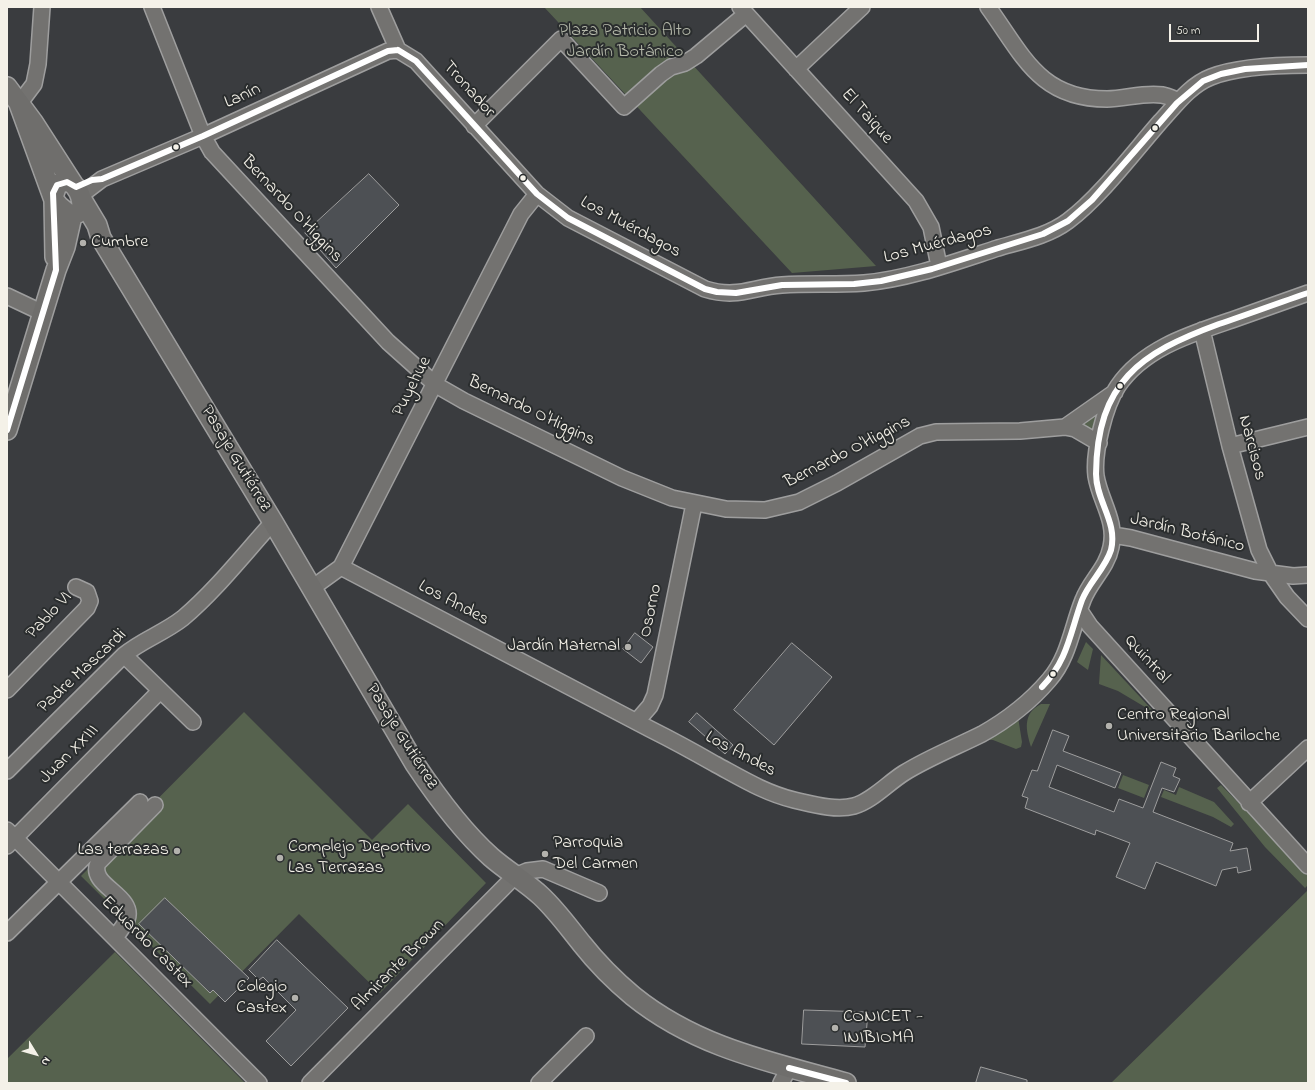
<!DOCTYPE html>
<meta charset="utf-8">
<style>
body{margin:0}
#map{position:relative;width:1315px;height:1090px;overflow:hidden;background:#3a3c3f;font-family:"Indie Flower",sans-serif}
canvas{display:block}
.frame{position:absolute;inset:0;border:8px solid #f4f1e8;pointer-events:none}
.north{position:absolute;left:16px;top:1034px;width:40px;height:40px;-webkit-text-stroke:3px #2a2d2e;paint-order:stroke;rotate:127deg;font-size:11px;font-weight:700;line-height:16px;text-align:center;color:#f4f1e8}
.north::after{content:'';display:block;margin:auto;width:14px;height:18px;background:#f4f1e8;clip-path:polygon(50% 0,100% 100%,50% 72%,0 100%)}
.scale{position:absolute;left:1169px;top:24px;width:90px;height:18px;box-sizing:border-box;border:2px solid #f4f1e8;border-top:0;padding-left:5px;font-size:12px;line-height:14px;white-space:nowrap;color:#f4f1e8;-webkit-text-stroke:3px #2a2d2e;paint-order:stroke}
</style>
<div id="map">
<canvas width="1315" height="1090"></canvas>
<div class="frame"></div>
<div class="north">N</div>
<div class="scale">50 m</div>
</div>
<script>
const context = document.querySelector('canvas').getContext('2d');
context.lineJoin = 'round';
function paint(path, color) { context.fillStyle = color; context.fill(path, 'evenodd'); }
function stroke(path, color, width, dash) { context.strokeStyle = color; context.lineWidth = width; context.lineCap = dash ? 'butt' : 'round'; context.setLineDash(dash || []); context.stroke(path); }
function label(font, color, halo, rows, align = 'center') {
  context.font = font + ' "Indie Flower",sans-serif'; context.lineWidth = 4; context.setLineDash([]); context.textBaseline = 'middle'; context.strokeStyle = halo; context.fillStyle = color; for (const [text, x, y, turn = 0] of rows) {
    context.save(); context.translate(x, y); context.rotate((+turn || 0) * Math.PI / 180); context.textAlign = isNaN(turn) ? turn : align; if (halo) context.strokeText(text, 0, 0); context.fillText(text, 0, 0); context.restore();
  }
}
paint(new Path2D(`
 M544,7H640L876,266L792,273Z
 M1100,406L1098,428L1090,432L1082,428L1095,407Z
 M1086,642L1093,649L1088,670L1077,662Z
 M1101,655L1155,713L1118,691L1099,684Z
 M1041,704H1050L1031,747C1026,730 1022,714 1041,704Z
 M244,712L372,840L408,804L486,883L380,993L299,914L210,1004L81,876Z
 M1018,717L1022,742L1021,747L1016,749L993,740L979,739Z
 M1123,775L1149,785L1144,798L1118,788Z
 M1221,785L1297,862L1308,876V885L1305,888L1265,847L1217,788Z
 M1179,787L1214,802L1234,824L1231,827L1213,817L1161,797L1164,790L1176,795Z
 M1308,890V1083H1111Z
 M115,952L245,1083H7V1059Z`), '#56624e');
const building = new Path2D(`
 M369,174L399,205L336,268L305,233Z
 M635,633L653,647L641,663L623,649Z
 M792,643L832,677L774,745L734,710Z
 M697,713L733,745L725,754L689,722Z
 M1053,730L1069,736L1063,751L1121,773L1115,788L1057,765L1049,787L1114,812L1119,799L1143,808L1161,762L1176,768L1173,776L1180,779L1174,792L1162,788L1153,812L1233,843L1230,851L1247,848L1251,870L1238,873L1237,867L1222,870L1216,886L1156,862L1145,889L1116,877L1130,843L1096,830L1095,835L1025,808L1028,798L1022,796L1032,770L1037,771Z
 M165,898L249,978L225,1002L213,990L210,993L139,924Z
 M277,940L348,1008L291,1066L266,1041L296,1010L263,977L259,980L249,970Z
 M804,1010L868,1012L865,1047L802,1044Z
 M981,1067L1027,1080V1083H976Z`);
paint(building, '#4d5054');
stroke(building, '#9e9e9e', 1);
const minor = new Path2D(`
 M152,7L203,136L212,152L388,342L436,385L464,401L622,478L672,498L726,509L765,510L799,502L837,483L920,436L936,432L1020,431L1065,427L1075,429L1099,443
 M379,7L398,50L416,61L537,194L568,218L705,289C738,299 752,287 782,285C809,283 836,285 864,283C909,279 955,262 998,248C1022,241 1048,236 1068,221C1100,197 1133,153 1160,122C1175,106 1190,85 1211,77C1236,67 1280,65 1308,65
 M740,7L916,201L931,227L939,266
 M988,7C1023,55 1039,99 1107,99C1125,99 1144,92 1162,95C1168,96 1174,99 1179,101
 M796,69L862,7
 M19,104L34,84L38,64L42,7
 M474,126L561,39L624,107L661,74L671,67L685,63L696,56L746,14
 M81,195L102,179L203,136L388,51L398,50
 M7,296L43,313
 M1202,330L1230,446L1259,550L1271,574L1287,597L1308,619
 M1065,427L1115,392
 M1230,446L1308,427
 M1113,535L1131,538L1255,571L1293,576L1308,575
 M341,567C444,621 547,675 650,729C672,740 694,752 715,764C741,778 765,793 794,800C812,804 836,811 854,806C872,801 888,783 904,773C928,758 956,747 982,734C1007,720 1031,701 1049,680C1069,657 1072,627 1083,600C1090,581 1107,568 1111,547C1117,521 1100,501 1096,476C1093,453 1105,405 1118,386C1144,348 1191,334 1232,320C1257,311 1283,302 1308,293
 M312,588L341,567L521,214L537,194
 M1080,611L1090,626L1308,866
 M124,655L193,722
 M7,690L87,608L90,601L87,592L76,587
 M637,721L650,706L655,695L694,504
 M7,771L124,655C142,640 164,633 183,618C216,590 244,554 273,522
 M1249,803L1308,748
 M7,830L259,1083
 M7,846L160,691
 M7,933L140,802
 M115,938C118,933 124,926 127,920C136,895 88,886 98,863L155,805
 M310,1083L515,876L527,871L543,869L599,893
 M539,1083L586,1036
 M781,1083L789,1068`);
const major = new Path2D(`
 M7,87L33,122L73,184
 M19,104L54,200L59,206L71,216L78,213L82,207C82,194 73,174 57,185L53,197
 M54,200L55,257
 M82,200L97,225L101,238L273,522L415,764C437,797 462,831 491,857C507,871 526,882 541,896C557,911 569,928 582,944C597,963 615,981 633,996C696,1047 770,1062 846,1083
 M7,430L56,270L65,247L72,216`);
stroke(minor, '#9e9e9e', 18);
stroke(major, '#9e9e9e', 22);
stroke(minor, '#737270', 15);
stroke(major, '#6f6e6c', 19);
stroke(new Path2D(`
 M398,50L416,61L537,194L568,218L705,289L717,292L736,293L782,285L854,284L881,281L932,269L1043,234L1068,221L1092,200L1177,103L1203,81L1221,74L1245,69L1308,65
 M7,430L56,270L53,193L57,185L67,182L76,187L92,180L102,179L203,136L388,51L398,50
 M1042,687C1068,660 1070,633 1082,600C1089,582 1105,569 1111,550C1118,522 1096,501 1096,474C1097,382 1140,353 1219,324C1249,314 1278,303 1308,293
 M789,1068L846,1083`), '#fff', 6);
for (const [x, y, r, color] of [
 [1155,128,3.5,"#f4f1e8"],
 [176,147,3.5,"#f4f1e8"],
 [523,178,3.5,"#f4f1e8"],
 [83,243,4,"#b3b2ad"],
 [1120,386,3.5,"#f4f1e8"],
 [628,647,4,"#b3b2ad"],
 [1053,674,3.5,"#f4f1e8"],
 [1109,726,4,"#b3b2ad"],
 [177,851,4,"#b3b2ad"],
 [545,854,4,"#b3b2ad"],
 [280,858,4,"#b3b2ad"],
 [295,998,4,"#b3b2ad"],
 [835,1028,4,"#b3b2ad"]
]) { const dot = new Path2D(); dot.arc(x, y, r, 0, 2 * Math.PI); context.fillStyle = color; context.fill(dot); stroke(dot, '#2a2d2e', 1.5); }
label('18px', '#b6baab', '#2a2d2e', [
 ["Plaza Patricio Alto",625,32],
 ["Jardín Botánico",625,53]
]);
label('18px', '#f4f1e8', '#2a2d2e', [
 ["Tronador",468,90,48],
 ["Lanín",243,97,-25],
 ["El Taique",866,117,48],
 ["Bernardo O'Higgins",291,210,47],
 ["Los Muérdagos",630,228,28],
 ["Los Muérdagos",938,245,-15],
 ["Puyehue",413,387,-63],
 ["Bernardo O'Higgins",531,412,26],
 ["Narcisos",1251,448,75],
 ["Bernardo O'Higgins",848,453,-27],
 ["Pasaje Gutiérrez",235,459,59],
 ["Jardín Botánico",1187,534,14],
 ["Los Andes",453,604,28],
 ["Osorno",652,611,-78],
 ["Pablo VI",50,616,-47],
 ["Quintral",1146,660,48],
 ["Padre Mascardi",83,672,-43],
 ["Pasaje Gutiérrez",401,737,58],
 ["Juan XXIII",70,755,-45],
 ["Los Andes",740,755,28],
 ["Eduardo Castex",146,943,45],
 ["Almirante Brown",399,966,-45]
]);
label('18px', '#f4f1e8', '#2a2d2e', [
 ["Cumbre",91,243],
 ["Jardín Maternal",620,647,"right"],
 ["Centro Regional",1117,716],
 ["Universitario Bariloche",1117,737],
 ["Parroquia",553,844],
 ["Del Carmen",553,865],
 ["Complejo Deportivo",288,848],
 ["Las Terrazas",288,869],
 ["Las terrazas",169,851,"right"],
 ["Colegio",287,988,"right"],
 ["Castex",287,1009,"right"],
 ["CONICET -",843,1018],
 ["INIBIOMA",843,1039]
], 'left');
</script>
